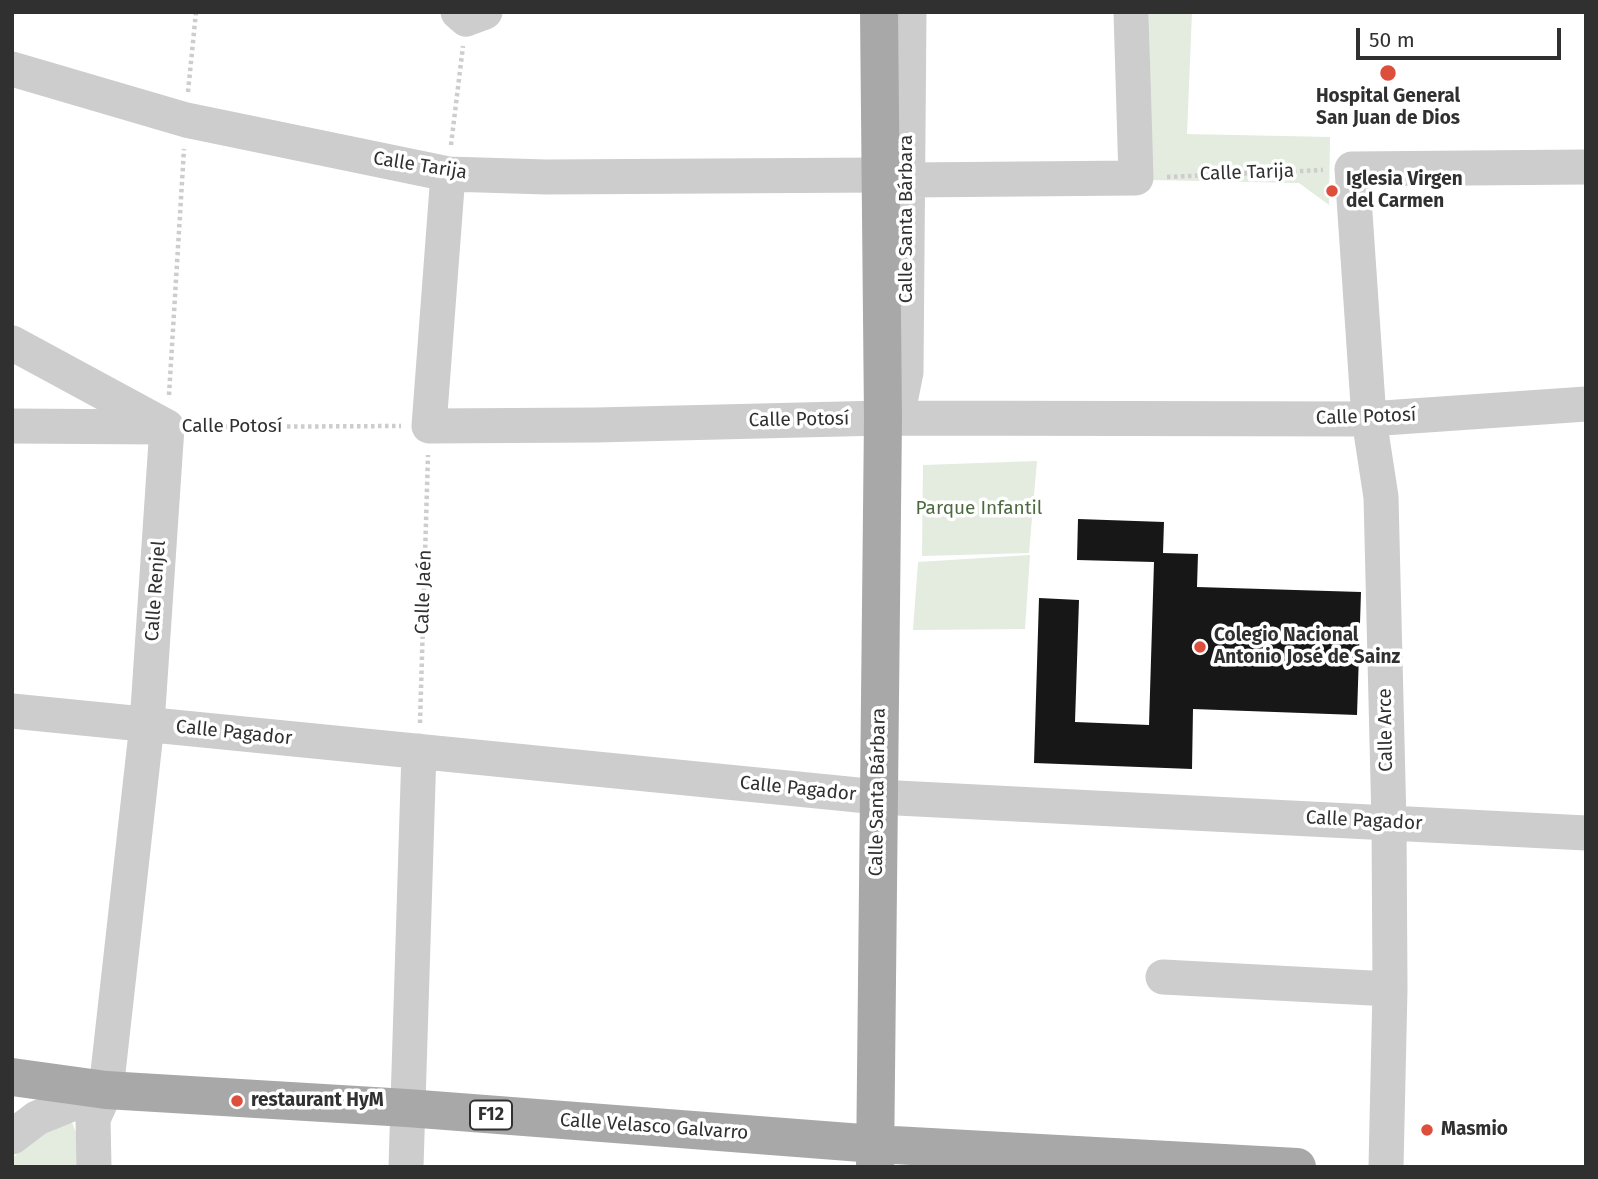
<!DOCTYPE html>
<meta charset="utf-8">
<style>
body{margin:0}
#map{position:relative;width:1598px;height:1179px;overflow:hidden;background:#fff;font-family:"Fira Sans",sans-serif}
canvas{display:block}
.frame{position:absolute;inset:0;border:14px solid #303030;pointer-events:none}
.scale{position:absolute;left:1356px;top:28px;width:205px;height:32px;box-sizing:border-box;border:4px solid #303030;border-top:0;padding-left:9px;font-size:21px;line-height:24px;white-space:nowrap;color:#303030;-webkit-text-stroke:5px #fff;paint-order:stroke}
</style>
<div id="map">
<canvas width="1598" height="1179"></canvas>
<div class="frame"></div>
<div class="scale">50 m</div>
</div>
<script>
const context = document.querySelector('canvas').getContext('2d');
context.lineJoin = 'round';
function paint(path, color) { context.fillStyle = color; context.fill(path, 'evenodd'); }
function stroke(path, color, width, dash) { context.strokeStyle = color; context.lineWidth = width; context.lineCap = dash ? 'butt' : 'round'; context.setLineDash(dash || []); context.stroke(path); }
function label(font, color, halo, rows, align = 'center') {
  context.font = font + ' "Fira Sans",sans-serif'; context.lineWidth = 7; context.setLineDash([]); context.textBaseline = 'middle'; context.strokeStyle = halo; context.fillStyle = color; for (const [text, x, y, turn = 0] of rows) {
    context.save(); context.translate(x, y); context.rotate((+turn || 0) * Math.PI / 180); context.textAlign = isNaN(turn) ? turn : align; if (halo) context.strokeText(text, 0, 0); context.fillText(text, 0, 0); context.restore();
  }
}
paint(new Path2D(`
 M1149,12H1192L1187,134L1330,137L1329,205L1299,183L1151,180Z
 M1037,461L1029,553L922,556L923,465Z
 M1030,555L1025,629L913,630L918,562Z
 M59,1122H72L78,1138V1167H12V1158Z`), '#e3ecdf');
paint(new Path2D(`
 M1078,519L1164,522L1163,553L1198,554L1197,587L1361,592L1357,715L1193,709L1192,769L1034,763L1039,598L1079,600L1075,722L1149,725L1154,562L1077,560Z`), '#171717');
stroke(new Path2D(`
 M188,92L196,12
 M451,145L463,46
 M1167,177L1323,170
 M169,395L184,149
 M196,427L401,426
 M420,723L428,455`), '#cdcdcd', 4.5, [3.5, 3.5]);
stroke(new Path2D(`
 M458,12L466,19L485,12
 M12,69L186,120L448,174L546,177L881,175
 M448,174L429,426L596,425L883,418L1369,419L1586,404
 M907,180L1136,178L1131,12
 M12,343L167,427
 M883,418L901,397L906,372L909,12
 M12,426L163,427
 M12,711L878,797L1586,833
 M1163,977L1390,989
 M12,1137L37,1118L106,1090
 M94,1167L93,1119L106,1090L147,724L167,427
 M406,1167L419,751
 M1386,1167L1390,989L1389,822L1381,497L1369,419L1352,169L1586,167`), '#cdcdcd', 35);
stroke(new Path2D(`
 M12,1077L106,1090L407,1108L875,1144L1297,1167
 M875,1167L883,418L879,12`), '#a8a8a8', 38);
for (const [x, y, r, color] of [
 [1388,73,9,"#dd4e3c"],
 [1332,191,7,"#dd4e3c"],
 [1200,647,7,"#dd4e3c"],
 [237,1101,7,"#dd4e3c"],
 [1427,1130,7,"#dd4e3c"]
]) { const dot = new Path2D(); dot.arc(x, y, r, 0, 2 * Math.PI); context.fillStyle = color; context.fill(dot); stroke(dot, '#fff', 2.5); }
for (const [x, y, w] of [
 [491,1115,42]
]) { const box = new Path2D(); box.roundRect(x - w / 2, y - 14.5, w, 29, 5); context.fillStyle = '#fff'; context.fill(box); stroke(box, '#303030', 2); }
label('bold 18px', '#303030', null, [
 ["F12",491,1115]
]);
label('bold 19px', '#303030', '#fff', [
 ["Hospital General",1388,97,"center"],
 ["San Juan de Dios",1388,119,"center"],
 ["Iglesia Virgen",1346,180],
 ["del Carmen",1346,202],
 ["Colegio Nacional",1214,636],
 ["Antonio José de Sainz",1214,658],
 ["restaurant HyM",251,1101],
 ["Masmio",1441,1130]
], 'left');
label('19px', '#303030', '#fff', [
 ["Calle Tarija",420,166,9],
 ["Calle Tarija",1247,173,-2],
 ["Calle Santa Bárbara",907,219,-90],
 ["Calle Potosí",1366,417,-2],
 ["Calle Potosí",799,420,-1],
 ["Calle Potosí",232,427],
 ["Calle Renjel",156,591,-86],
 ["Calle Jaén",424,592,-88],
 ["Calle Arce",1386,730,-91],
 ["Calle Pagador",234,733,6],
 ["Calle Pagador",798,789,6],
 ["Calle Santa Bárbara",878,792,-89],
 ["Calle Pagador",1364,821,3],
 ["Calle Velasco Galvarro",654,1127,4]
]);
label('19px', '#4b6a3f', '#fff', [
 ["Parque Infantil",979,509]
]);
</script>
